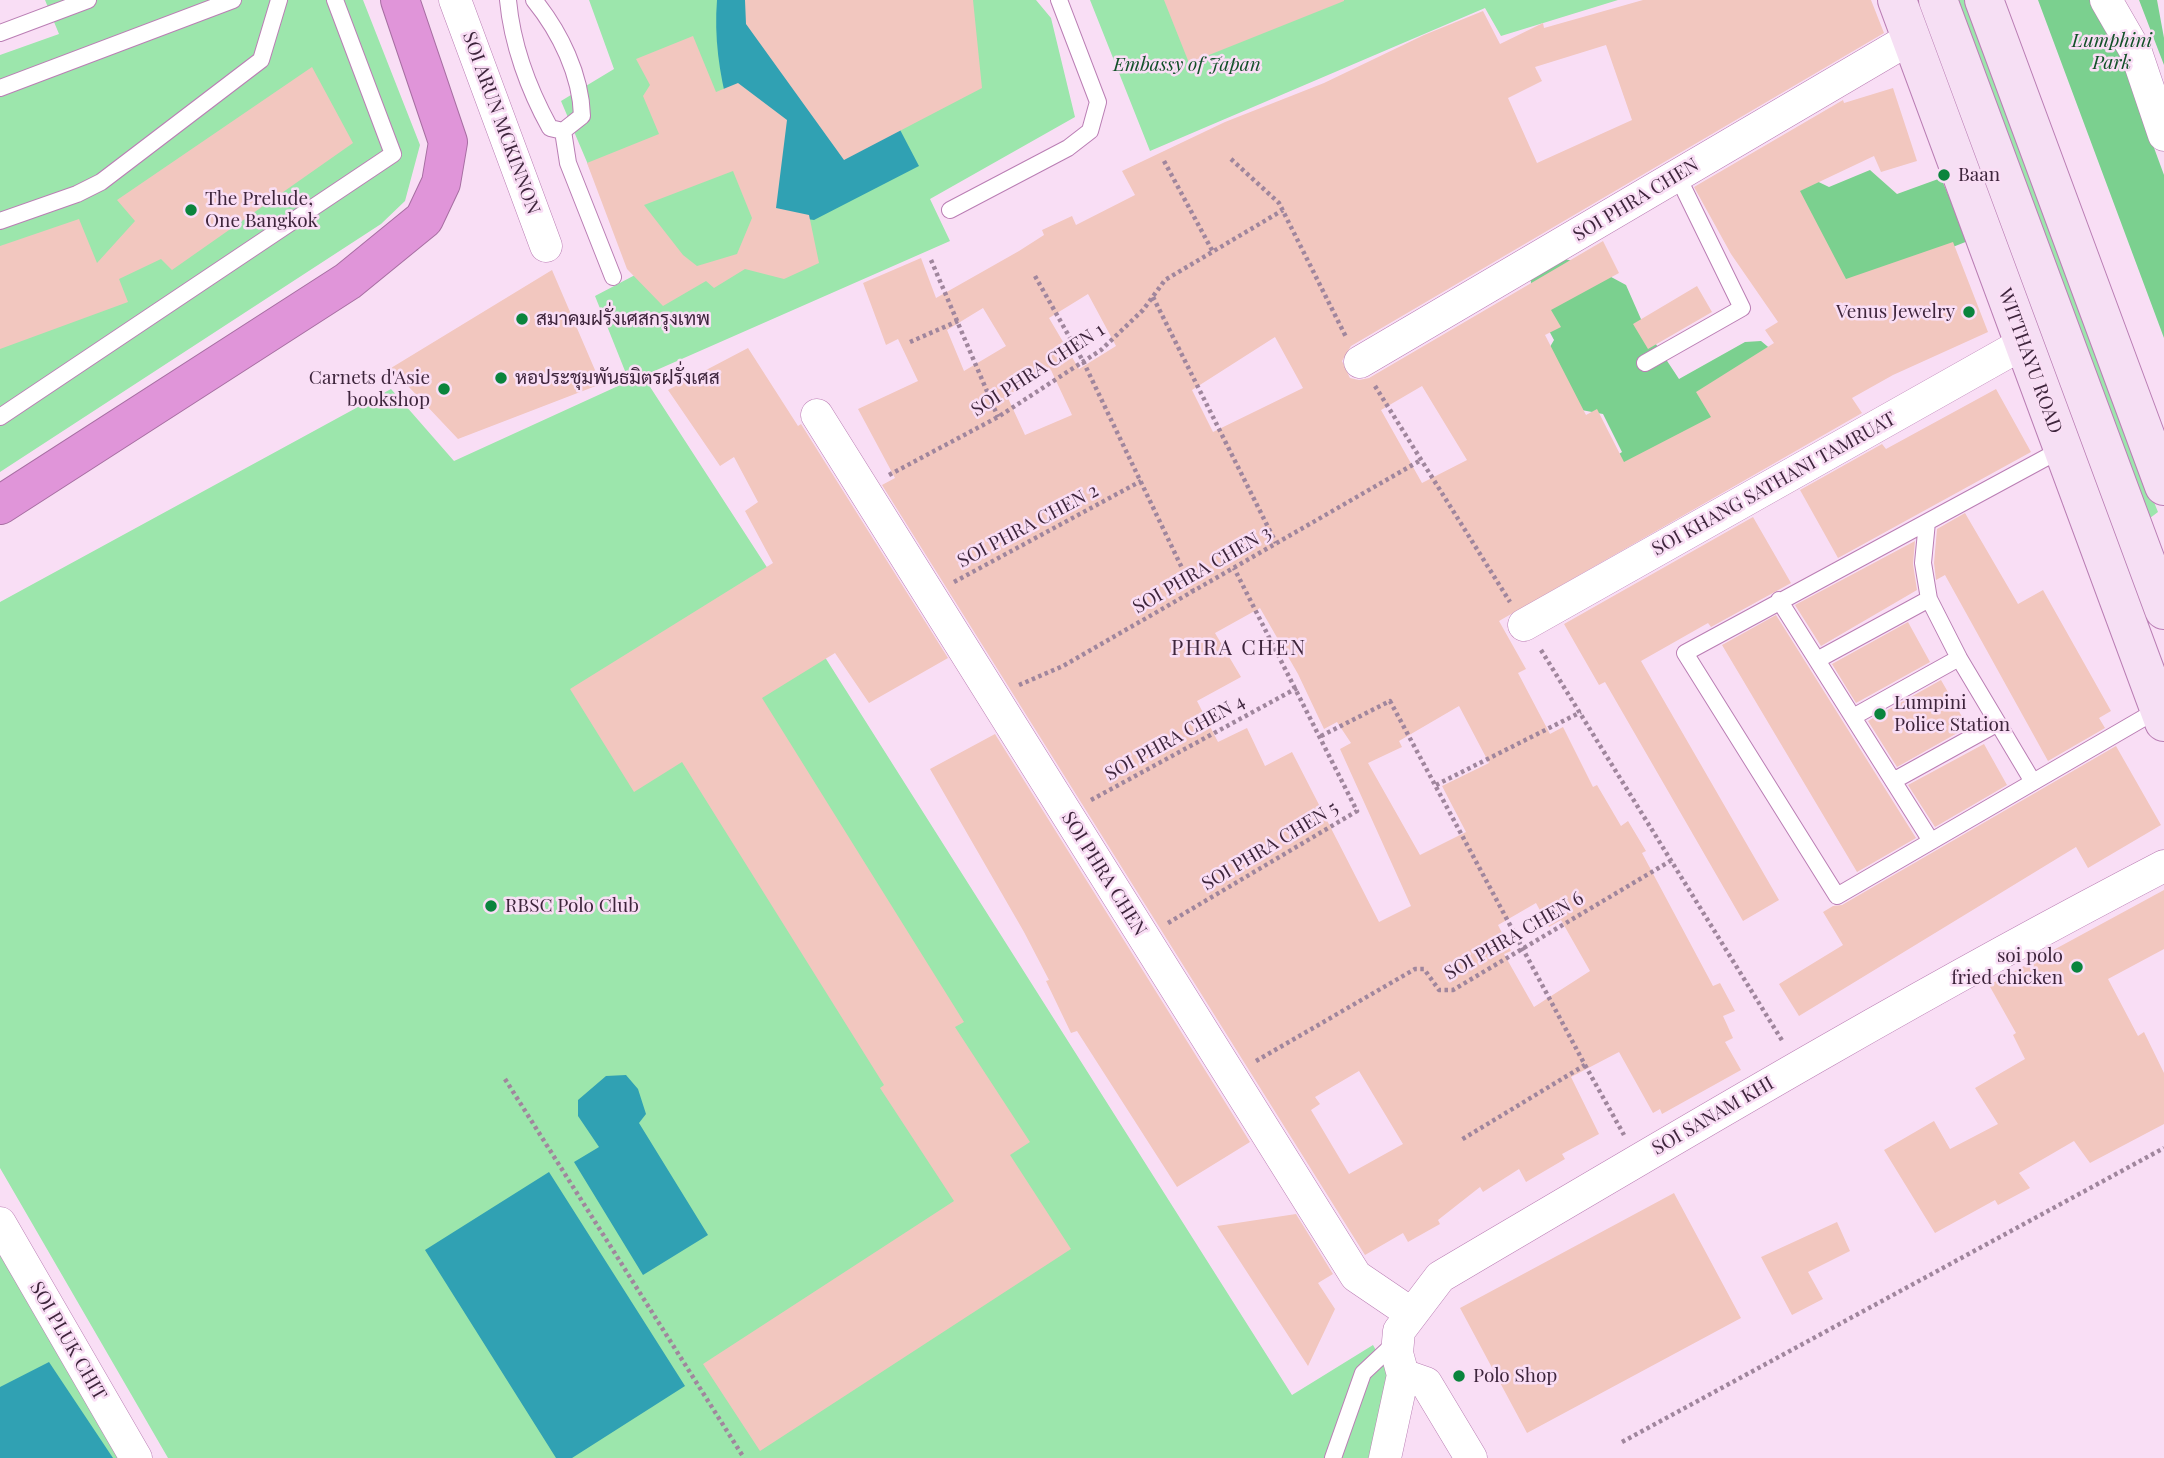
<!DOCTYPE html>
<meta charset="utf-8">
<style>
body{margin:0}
canvas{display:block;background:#f9def5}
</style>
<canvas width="2164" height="1458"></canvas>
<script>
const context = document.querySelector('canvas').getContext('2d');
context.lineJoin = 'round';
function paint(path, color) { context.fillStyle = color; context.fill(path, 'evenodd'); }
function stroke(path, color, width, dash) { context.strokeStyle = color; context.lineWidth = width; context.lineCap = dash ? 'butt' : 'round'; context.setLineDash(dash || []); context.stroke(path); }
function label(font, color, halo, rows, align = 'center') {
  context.font = font + ' "Playfair Display",Sarabun,serif'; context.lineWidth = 5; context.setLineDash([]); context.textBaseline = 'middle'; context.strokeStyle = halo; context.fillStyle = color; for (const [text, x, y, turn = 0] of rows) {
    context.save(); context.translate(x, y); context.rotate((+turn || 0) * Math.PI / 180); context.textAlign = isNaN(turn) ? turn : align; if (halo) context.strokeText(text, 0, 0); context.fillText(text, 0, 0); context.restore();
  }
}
paint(new Path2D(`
 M45,0H363L420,145L405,201L381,224L0,472V55L59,34Z
 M589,0H1036L1051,18L1075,117L930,199L950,241L643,376L816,643L1292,1395L1373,1345L1390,1375L1382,1433L1368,1458H168L0,1168V602L391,389L454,461L629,381L595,296L635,275L561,101L614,69Z
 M1090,0H1618L1501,36L1485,8L1150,151Z
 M1950,0H1966L2105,381L2158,512L2146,521Z
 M0,1253L121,1458H0Z`), '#9ce6ac');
paint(new Path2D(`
 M2038,0H2091L2120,55L2164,175V338Z
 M2139,0H2157L2164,38V65Z
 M1870,170L1897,194L1941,178L1968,241L1859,284L1821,286L1779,174H1802L1829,187Z
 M1555,257L1587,264L1626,285L1644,326L1679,379L1745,342L1761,341L1773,351L1742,440L1594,470L1622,452L1603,414L1576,409L1544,357L1554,340L1532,299L1530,269Z`), '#7bd08f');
paint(new Path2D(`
 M717,0H938L897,124L919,166L814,220L765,213C738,145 711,74 717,0Z
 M626,1075L638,1089L646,1114L639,1123L708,1235L643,1275L574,1162L599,1147L578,1116V1100L606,1076Z
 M549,1172L685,1386L572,1458H556L425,1250Z
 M49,1362L113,1458H0V1387Z`), '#30a1b3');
paint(new Path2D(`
 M745,0H973L982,88L844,160L746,24Z
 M1164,0H1344V1L1189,63Z
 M1643,0H1871L1884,33L1351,346L1342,361L1350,378L1359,380L1369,378L1603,241L1619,273L1551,310L1561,327L1545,335L1586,415L1597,409L1624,462L1711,417L1696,392L1774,343L1765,330L1778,322L1731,254L1694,187L1843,100L1844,103L1893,88L1917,161L1881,172L1874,156L1800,191L1846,279L1953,242L1988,332L1893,375L1852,398L1862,413L1499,621L1526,669L1518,673L1550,734L1563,727L1593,787L1597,785L1621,826L1628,821L1646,851L1642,853L1713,986L1720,983L1735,1011L1723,1016L1733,1038L1725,1042L1741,1070L1662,1114L1660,1109L1653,1113L1619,1052L1571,1077L1599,1134L1562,1154L1565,1159L1526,1182L1519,1169L1483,1192L1480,1187L1438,1220L1440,1224L1408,1242L1403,1233L1365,1255L882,485L895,478L858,409L918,381L898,339L886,345L863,283L921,258L936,298L1019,251L1044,235L1042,230L1072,216L1076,225L1135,195L1122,171L1225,122L1324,83L1424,35L1483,11L1500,44L1543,23L1544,28ZM1606,45L1632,120L1537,163L1508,98L1542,81L1535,67ZM1088,294L1116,346L1079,369L1049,318ZM983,308L1006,346L964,371L947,330ZM1275,337L1303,388L1213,432L1192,390ZM1051,370L1072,415L1025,435L1007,396ZM1422,386L1467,460L1422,483L1381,410ZM1260,608L1298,674L1324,729L1337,722L1351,743L1340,749L1411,906L1379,922L1292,752L1265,766L1247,728L1218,742L1197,701L1241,677L1215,633ZM1459,706L1489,763L1442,786L1466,832L1420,855L1368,763L1402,747L1399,741ZM1536,903L1549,927L1561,920L1590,971L1534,1007L1504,954L1511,951L1498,925ZM1359,1071L1403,1144L1349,1174L1311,1110L1320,1104L1315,1097Z
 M693,36L716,92L738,83L787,120L776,208L809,215L819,263L784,279L745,269L714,288L706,281L663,306L627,269L587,163L659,134L643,96L650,85L636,59ZM733,171L752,218L737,254L697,266L683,255L644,205Z
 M312,67L353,143L172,270L161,259L119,279L128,302L0,349V246L79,219L97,263L135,221L117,200Z
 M552,270L601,384L458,439L391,368Z
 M1697,286L1712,312L1648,349L1633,324Z
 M748,348L798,426L801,424L948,658L869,703L835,653L762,698L964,1022L955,1027L1030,1142L1010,1155L1071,1249L760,1451L703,1364L954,1201L880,1088L884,1085L682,762L634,792L570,689L773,563L745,511L758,502L734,457L720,466L668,390Z
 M1996,389L2031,452L1838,558L1800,490L1882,444L1886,449Z
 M1965,513L2018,604L2043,590L2111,711L2099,718L2105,728L2048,761L1945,575L1936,580L1934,563L1937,529Z
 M1753,517L1791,583L1711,627L1708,623L1641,661L1779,900L1743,921L1605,682L1599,685L1564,624Z
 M1915,541L1913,564L1917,590L1821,646L1795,605Z
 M1776,615L1916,838L1857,872L1722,645Z
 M1908,622L1930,662L1856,703L1832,664Z
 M1941,680L1968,727L1897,767L1868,721Z
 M995,734L1250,1142L1177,1187L1077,1031L1071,1033L1046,981L1049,980L1024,932L930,769Z
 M1984,744L2007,785L1935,827L1908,785Z
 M2116,746L2161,825L2088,868L2076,847L1799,1016L1779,984L1843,945L1823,912L1833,906L1842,905Z
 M2164,890V949L2108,979L2138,1036L2144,1032L2164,1073V1124L2090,1163L2074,1141L2019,1173L2030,1188L1998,1205L1995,1200L1935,1233L1884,1150L1934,1121L1950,1149L1998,1124L1975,1088L2025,1059L2013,1035L2016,1033L1989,985Z
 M1674,1193L1741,1318L1527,1433L1460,1308Z
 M1296,1214L1333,1274L1318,1283L1335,1309L1308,1366L1217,1226Z
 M1837,1222L1850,1251L1808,1272L1823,1299L1792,1315L1761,1257Z`), '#f2c7bf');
const lane = new Path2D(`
 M508,0C512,44 529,90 550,128L563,131L582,116C581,75 560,32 534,0
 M0,33L88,0
 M0,88L233,0
 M563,131L568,163L613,277
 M950,210L1068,148L1090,131L1098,102L1059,0
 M0,221L77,194L101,182L261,60L279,0
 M1645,363L1742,308L1677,175
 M0,417L393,154L335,0
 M2062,449L1685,653L1837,896L2159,709
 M1927,522L1923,563L1929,599L1959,658L2033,782
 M1779,600L1931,841
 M1817,660L1929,599
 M1853,717L1959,658
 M1893,781L1998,723
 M1333,1458L1363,1373L1395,1343`);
const street = new Path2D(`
 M455,0L546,246
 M2106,0L2136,52L2164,135
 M1360,362L1911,38
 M817,415L1356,1276L1412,1314
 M1524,625L2024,343
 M0,1223L136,1458
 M1403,1375L1426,1383L1471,1458
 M1385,1458L1403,1375L1397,1353L1399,1331L1440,1277C1679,1136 1917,994 2164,866`);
const secondary = new Path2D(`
 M1897,0L2164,722
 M1938,0L2164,610
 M1984,0L2164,486`);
const highway = new Path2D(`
 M0,505L348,281L424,219L441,183L448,142L400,0`);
stroke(lane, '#ba7eb4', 18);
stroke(street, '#ba7eb4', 33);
stroke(secondary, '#ba7eb4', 40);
stroke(highway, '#a76ea2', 40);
stroke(new Path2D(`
 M1231,159L1279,203L1346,337
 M1164,161L1213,252
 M931,260L998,417
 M1035,276L1083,361L1193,591
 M1153,297L1276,543
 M910,342L958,321
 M1375,386L1510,602
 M889,475L998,417L1101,350L1143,310L1165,280L1283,210
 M954,582L1141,481
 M1541,650L1783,1042
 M1019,685L1063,666L1421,460
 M1321,736L1390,701L1585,1065L1461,1140
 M1436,785L1581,712
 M1091,800L1297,688
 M1168,923L1357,811L1234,568
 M1256,1061L1415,969H1424L1439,990H1453L1672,860
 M1585,1065L1624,1135
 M505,1079L744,1458
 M1622,1442L2164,1148`), '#a0869d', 4.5, [3.5, 3.5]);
stroke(lane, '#fff', 16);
stroke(street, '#fff', 32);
stroke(secondary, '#f6dff4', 38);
stroke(highway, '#e095d9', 38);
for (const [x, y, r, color] of [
 [1944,175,7,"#0a843d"],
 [191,210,7,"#0a843d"],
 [1969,312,7,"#0a843d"],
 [522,319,7,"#0a843d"],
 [501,378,7,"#0a843d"],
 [444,389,7,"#0a843d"],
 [1880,714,7,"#0a843d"],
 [491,906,7,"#0a843d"],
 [2077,967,7,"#0a843d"],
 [1459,1376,7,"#0a843d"]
]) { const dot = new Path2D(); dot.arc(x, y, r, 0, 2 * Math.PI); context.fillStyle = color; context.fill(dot); stroke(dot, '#f9def5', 2.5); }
label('italic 19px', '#125128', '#f9def5', [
 ["Lumphini",2112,41],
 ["Park",2112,63],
 ["Embassy of Japan",1187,65]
]);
label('19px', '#3e253c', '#f9def5', [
 ["SOI ARUN MCKINNON",501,123,70],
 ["SOI PHRA CHEN",1636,200,-31],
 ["WITTHAYU ROAD",2030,361,70],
 ["SOI PHRA CHEN 1",1038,370,-33],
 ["SOI KHANG SATHANI TAMRUAT",1774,484,-29],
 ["SOI PHRA CHEN 2",1028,526,-28],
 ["SOI PHRA CHEN 3",1202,570,-30],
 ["SOI PHRA CHEN 4",1175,738,-29],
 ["SOI PHRA CHEN 5",1270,846,-31],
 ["SOI PHRA CHEN",1104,874,58],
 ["SOI PHRA CHEN 6",1514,936,-30],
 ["SOI SANAM KHI",1713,1116,-30],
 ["SOI PLUK CHIT",68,1341,60]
]);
label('19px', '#3e253c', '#f9def5', [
 ["Baan",1958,175],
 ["The Prelude,",205,199],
 ["One Bangkok",205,221],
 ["Venus Jewelry",1955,312,"right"],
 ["สมาคมฝรั่งเศสกรุงเทพ",536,319],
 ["Carnets d'Asie",430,378,"right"],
 ["bookshop",430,400,"right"],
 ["หอประชุมพันธมิตรฝรั่งเศส",515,378],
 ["Lumpini",1894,703],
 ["Police Station",1894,725],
 ["RBSC Polo Club",505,906],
 ["soi polo",2063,956,"right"],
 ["fried chicken",2063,978,"right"],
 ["Polo Shop",1473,1376]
], 'left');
context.letterSpacing = '2px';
label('21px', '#3e253c', '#f9def5', [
 ["PHRA CHEN",1239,648]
]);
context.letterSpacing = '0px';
</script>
